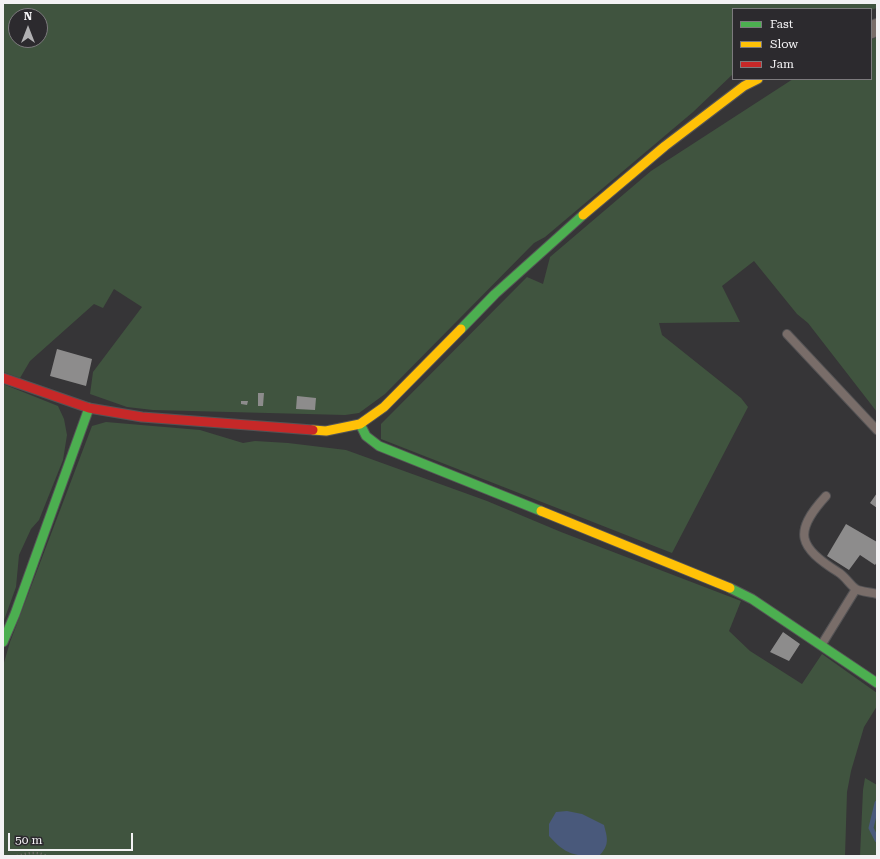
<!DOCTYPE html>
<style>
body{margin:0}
#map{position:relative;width:880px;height:859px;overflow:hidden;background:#363537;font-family:"Roboto Serif",serif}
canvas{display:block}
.frame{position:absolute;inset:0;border:4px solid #f3f2f4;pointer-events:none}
.legend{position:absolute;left:732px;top:8px;width:140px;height:72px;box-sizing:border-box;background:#2c2a2e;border:1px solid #7c7a7d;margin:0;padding:5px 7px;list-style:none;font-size:12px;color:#f3f2f4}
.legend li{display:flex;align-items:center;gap:8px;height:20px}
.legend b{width:20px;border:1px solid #7c7a7d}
.north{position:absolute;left:8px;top:8px;width:40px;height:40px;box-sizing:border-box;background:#2c2a2e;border:1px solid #7c7a7d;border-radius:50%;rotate:0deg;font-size:11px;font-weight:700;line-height:16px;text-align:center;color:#f3f2f4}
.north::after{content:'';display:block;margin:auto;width:14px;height:18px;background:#b1b0b2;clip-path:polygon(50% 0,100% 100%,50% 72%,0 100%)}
.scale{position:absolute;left:8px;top:833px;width:125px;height:18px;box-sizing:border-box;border:2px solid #f3f2f4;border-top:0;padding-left:5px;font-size:12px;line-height:14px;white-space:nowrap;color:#f3f2f4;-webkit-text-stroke:3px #2c2a2e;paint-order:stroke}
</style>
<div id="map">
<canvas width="880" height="859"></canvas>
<div class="frame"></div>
<ul class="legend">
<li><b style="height:5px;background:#4caf50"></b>Fast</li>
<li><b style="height:5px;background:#ffc107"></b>Slow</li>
<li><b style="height:5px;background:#c62828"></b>Jam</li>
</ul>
<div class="north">N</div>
<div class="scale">50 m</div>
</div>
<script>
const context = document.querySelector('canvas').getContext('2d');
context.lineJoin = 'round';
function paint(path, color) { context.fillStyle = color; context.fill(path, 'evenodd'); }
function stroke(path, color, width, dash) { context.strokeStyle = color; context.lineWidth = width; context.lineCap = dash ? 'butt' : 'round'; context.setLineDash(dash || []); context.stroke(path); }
paint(new Path2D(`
 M3,3H877V8L871,10L733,9V74L693,112L545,237L534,243L385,394L359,413L345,415L153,410L127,407L90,394L93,372L142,307L114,289L103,308L94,304L30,361L20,378L3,372ZM16,16H40V40H16Z
 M877,37V412L808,323L797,314L754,261L722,286L740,322L659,323L662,335L741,398L748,407L672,553L381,439V424L527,277L543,284L550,257L651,171L793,79H871V40Z
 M3,384L58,406L64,419L67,435L63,460L39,520L31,529L19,555L16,587L3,623Z
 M106,422L200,430L243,443L255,441L288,443L346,450L487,501L561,532L741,601L729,631L750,651L802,684L822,654L877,693V706L864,727L851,771L847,792L845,856H3V666L10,642L92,426Z
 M865,778L877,785V856H860L863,790Z`), '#40543f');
paint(new Path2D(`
 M567,811L582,814L604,825C608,840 609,845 599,856C574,856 566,855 549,836V824L556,812Z`), '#49597b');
stroke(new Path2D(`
 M877,803L871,828L877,840`), '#49597b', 5);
paint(new Path2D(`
 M57,349L92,359L86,386L50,376Z
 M258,393H264L263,406H258Z
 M297,396L316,398L315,410L296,409Z
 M241,401H248L247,405L241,404Z
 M877,493V508L870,503Z
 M846,524L877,542V562L875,565L860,555L849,570L827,556Z
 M783,632L800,644L789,661L770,652Z`), '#8d8c8c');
const lane = new Path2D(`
 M787,334L877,430
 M826,496C792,533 799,547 838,572C845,576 850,585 856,589C861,592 871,592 877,594
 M822,644L856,589`);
const street = new Path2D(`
 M871,30L877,27`);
const fast = new Path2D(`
 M461,329L495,294L583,215
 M360,424L366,436L379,446L541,511
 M730,588L752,599L877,683
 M3,642L15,614L89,408`);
const slow = new Path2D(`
 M583,215L665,146L744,86L758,79
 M313,430L326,431L360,424L384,407L461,329
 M541,511L730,588`);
const jam = new Path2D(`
 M3,378L89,408L142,417L313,430`);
stroke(lane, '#545355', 10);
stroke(street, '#545355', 18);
stroke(fast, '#545355', 11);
stroke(slow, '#545355', 11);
stroke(jam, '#545355', 11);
stroke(new Path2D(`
 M17,856C27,853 38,851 47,856`), '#78716f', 2.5, [1, 3]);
stroke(lane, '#796d69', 8);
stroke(street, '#796d69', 16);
stroke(fast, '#4caf50', 9);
stroke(slow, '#ffc107', 9);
stroke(jam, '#c62828', 9);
</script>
